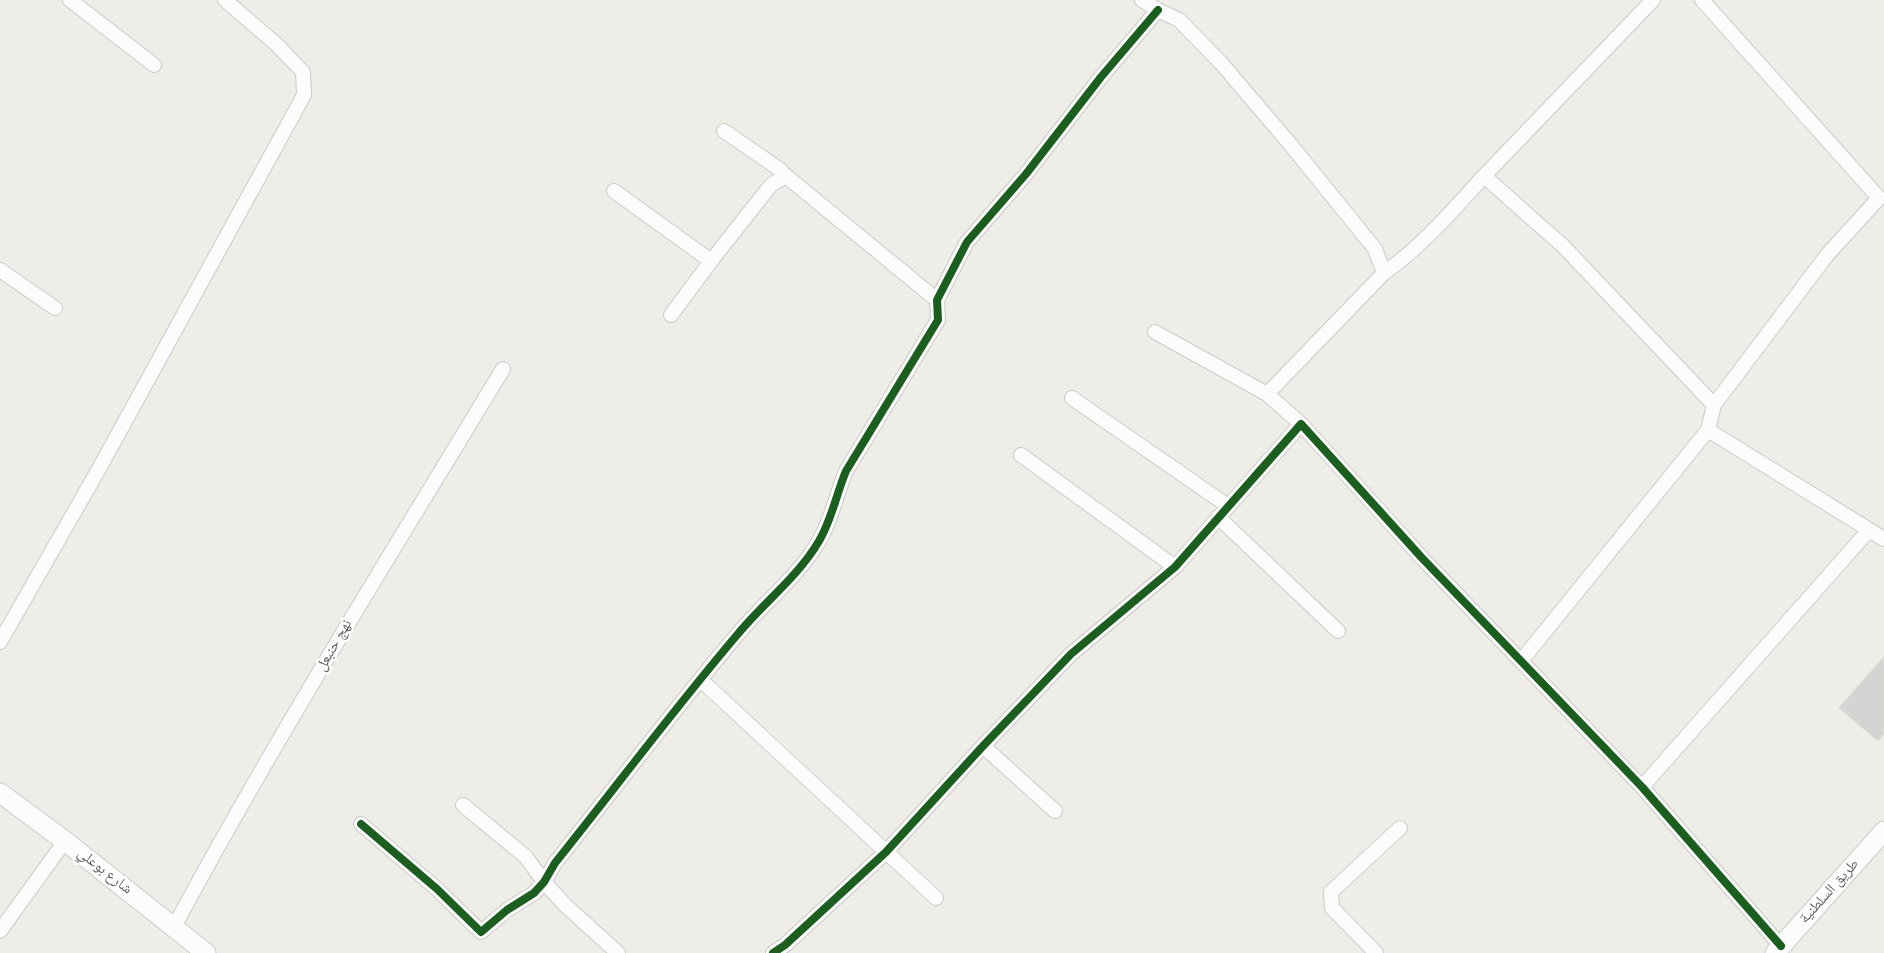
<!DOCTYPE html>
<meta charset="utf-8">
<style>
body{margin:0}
canvas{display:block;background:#eeede8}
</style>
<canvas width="1884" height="953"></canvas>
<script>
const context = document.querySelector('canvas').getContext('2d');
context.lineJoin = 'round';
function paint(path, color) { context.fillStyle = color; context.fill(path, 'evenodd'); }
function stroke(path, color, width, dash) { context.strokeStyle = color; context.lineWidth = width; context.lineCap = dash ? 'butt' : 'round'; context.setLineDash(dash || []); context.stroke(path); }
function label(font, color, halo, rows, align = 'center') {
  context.font = font + ' Overpass,"Noto Naskh Arabic",sans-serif'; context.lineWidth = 5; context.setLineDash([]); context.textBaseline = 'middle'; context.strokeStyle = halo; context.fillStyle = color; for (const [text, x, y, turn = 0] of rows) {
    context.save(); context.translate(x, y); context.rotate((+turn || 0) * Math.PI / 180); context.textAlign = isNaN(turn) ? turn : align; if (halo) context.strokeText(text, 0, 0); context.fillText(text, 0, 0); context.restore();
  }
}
const building = new Path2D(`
 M1884,657V734L1878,741L1839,708Z`);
paint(building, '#d5d4d2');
stroke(building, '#dedcd8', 1);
const street = new Path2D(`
 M70,0L154,65
 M1142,0L1158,10L1179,20L1221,63L1290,144L1375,249L1384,273L1267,394
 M1702,0L1879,198L1827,255L1714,405L1708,430
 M724,131L779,169L786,176L937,300
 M1484,176L1653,0
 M614,191L711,261L771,185L786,176
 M0,270L55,308
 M1384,273C1422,246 1453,210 1484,176L1563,246L1714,405
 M671,315L711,261
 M1155,332L1267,394L1301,424
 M1072,398L1228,506
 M1021,455L1175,567
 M1218,517L1338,631
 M0,642L100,467L304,95L303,72L276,44L225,0
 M1521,661L1708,430L1884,539
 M701,680L936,898
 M983,746L1055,811
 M1642,787L1869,530
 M463,805L526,857L544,882L565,905L618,953
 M361,824L437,889L481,932L507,910L534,893L544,882L555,863C616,787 674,709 737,635C763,603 798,577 819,541C832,519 836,495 846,471L938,320L937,300L967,242L1026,174L1101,77L1158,10
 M174,927C276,737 391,554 503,369
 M0,931L65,841
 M773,953L785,945L886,852L983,746L1071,654L1175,567L1301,424L1422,558L1642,787L1781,946
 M1376,953L1332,908L1331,892L1400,828`);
const secondary = new Path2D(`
 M0,793L65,841L206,953
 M1775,953L1884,831`);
stroke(street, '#cacac9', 16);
stroke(secondary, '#cbcbca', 21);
stroke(street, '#fcfcfc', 14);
stroke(secondary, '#fcfcfc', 19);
stroke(new Path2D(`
 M361,824L437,889L481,932L507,910L534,893L544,882L555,863C616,787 674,709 737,635C763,603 798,577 819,541C832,519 836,495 846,471L938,320L937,300L967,242L1026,174L1101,77L1158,10
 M773,953L785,945L886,852L983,746L1071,654L1175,567L1301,424L1422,558L1642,787L1781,946`), '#1b5e20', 8);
label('15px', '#5e6166', '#fff', [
 ["نهج حنبعل",335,646,-60],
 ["شارع بوعلي",104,872,38],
 ["طريق السلطنية",1830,892,-48]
]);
</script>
